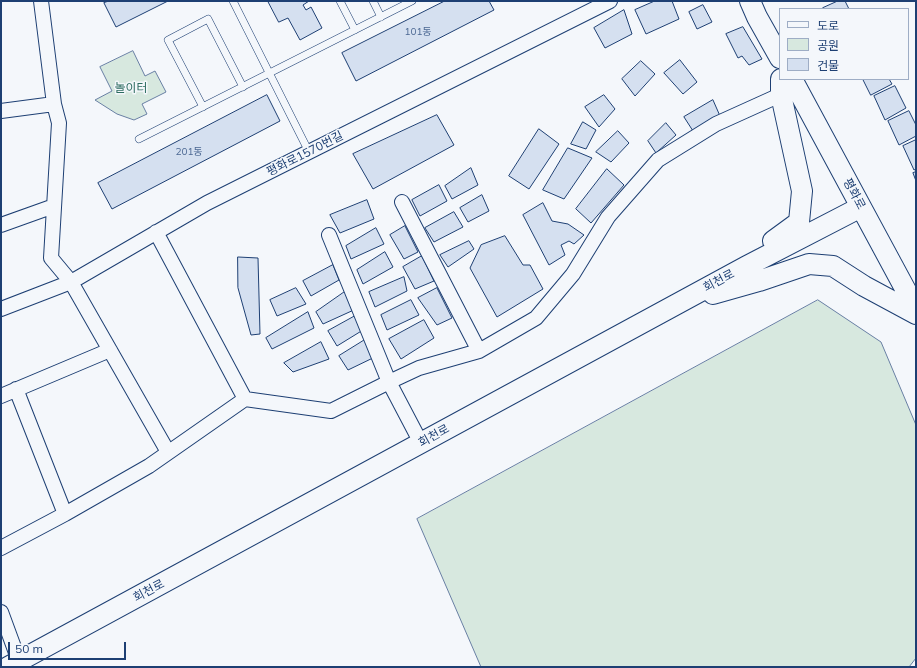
<!DOCTYPE html>
<meta charset="utf-8">
<style>
body{margin:0}
#map{position:relative;width:917px;height:668px;overflow:hidden;background:#f4f7fb;font-family:Mulish,"Noto Sans KR",sans-serif}
canvas{display:block}
.frame{position:absolute;inset:0;border:2px solid #1d3f73;pointer-events:none}
.legend{position:absolute;left:779px;top:8px;width:130px;height:72px;box-sizing:border-box;background:#f4f7fb;border:1px solid #9eadc5;margin:0;padding:5px 7px;list-style:none;font-size:12px;color:#1d3f73}
.legend li{display:flex;align-items:center;gap:8px;height:20px}
.legend b{width:20px;border:1px solid #9eadc5}
.scale{position:absolute;left:8px;top:642px;width:118px;height:18px;box-sizing:border-box;border:2px solid #1d3f73;border-top:0;padding-left:5px;font-size:12px;line-height:14px;white-space:nowrap;color:#1d3f73;-webkit-text-stroke:3px #f4f7fb;paint-order:stroke}
</style>
<div id="map">
<canvas width="917" height="668"></canvas>
<div class="frame"></div>
<ul class="legend">
<li><b style="height:5px;background:#f4f7fb"></b>도로</li>
<li><b style="height:11px;background:#d7e8df"></b>공원</li>
<li><b style="height:11px;background:#d5e0f0"></b>건물</li>
</ul>
<div class="scale">50 m</div>
</div>
<script>
const context = document.querySelector('canvas').getContext('2d');
context.lineJoin = 'round';
function paint(path, color) { context.fillStyle = color; context.fill(path, 'evenodd'); }
function stroke(path, color, width, dash) { context.strokeStyle = color; context.lineWidth = width; context.lineCap = dash ? 'butt' : 'round'; context.setLineDash(dash || []); context.stroke(path); }
function label(font, color, halo, rows, align = 'center') {
  context.font = font + ' Mulish,"Noto Sans KR",sans-serif'; context.lineWidth = 3; context.setLineDash([]); context.textBaseline = 'middle'; context.strokeStyle = halo; context.fillStyle = color; for (const [text, x, y, turn = 0] of rows) {
    context.save(); context.translate(x, y); context.rotate((+turn || 0) * Math.PI / 180); context.textAlign = isNaN(turn) ? turn : align; if (halo) context.strokeText(text, 0, 0); context.fillText(text, 0, 0); context.restore();
  }
}
const green = new Path2D(`
 M133,51L145,76L155,71L166,92L142,104L147,114L134,120L117,114L95,100L112,91L100,67Z
 M818,300L881,342L916,425V658L909,667H481L417,519Z`);
paint(green, '#d7e8df');
stroke(green, '#687fa3', 1);
const building = new Path2D(`
 M109,1H168L116,27L104,3Z
 M268,1H309L303,5L306,10L311,7L322,28L300,40L288,18L279,22Z
 M445,1H489L494,10L356,81L342,53Z
 M655,1H672L679,19L646,34L635,10Z
 M838,1H845L849,9H824L823,8Z
 M703,5L712,22L697,29L689,12Z
 M624,10L632,34L605,48L594,28Z
 M743,27L762,59L749,65L742,56L738,58L726,34Z
 M680,60L697,82L683,94L664,73Z
 M641,61L655,74L635,96L622,79Z
 M863,79H889L892,84L871,95Z
 M895,86L906,108L885,120L874,96Z
 M267,95L280,121L112,209L98,183Z
 M604,95L615,109L599,127L585,107Z
 M713,100L720,116L693,131L684,117Z
 M909,111L916,125V136L899,145L888,121Z
 M437,115L454,145L373,189L353,154Z
 M583,122L596,130L586,149L571,144Z
 M666,123L676,135L656,153L648,141Z
 M539,129L559,144L529,189L509,176Z
 M618,131L629,143L611,162L596,152Z
 M916,140V169L914,170L903,146Z
 M568,148L592,158L564,199L543,190Z
 M471,168L478,185L452,199L445,186Z
 M607,169L624,185L591,223L576,209Z
 M916,172V181L913,173Z
 M439,185L447,201L420,216L412,200Z
 M482,195L489,211L468,222L460,208Z
 M367,200L374,219L340,233L330,215Z
 M543,203L552,221L568,224L584,235L574,244L569,241L561,245L565,255L549,265L523,215Z
 M454,212L463,227L434,242L425,228Z
 M405,226L418,252L404,259L390,235Z
 M376,228L384,244L351,259L346,246Z
 M505,236L523,265H530L543,289L497,317L470,268L481,245Z
 M469,241L474,249L448,267L440,255Z
 M385,252L393,267L363,284L357,270Z
 M422,256L434,281L415,289L403,267Z
 M238,257L258,258L260,334L251,335L238,288Z
 M333,265L339,280L311,296L303,281Z
 M404,277L407,291L375,307L369,292Z
 M296,288L306,304L277,316L270,300Z
 M437,288L452,318L437,325L418,298Z
 M346,291L356,309L323,324L316,312Z
 M411,300L419,315L387,330L381,315Z
 M308,312L314,328L272,349L266,338Z
 M357,315L363,330L337,346L328,331Z
 M424,320L434,338L401,359L389,339Z
 M368,338L377,356L348,370L339,356Z
 M321,342L329,359L293,372L284,363Z`);
paint(building, '#d5e0f0');
stroke(building, '#1d3f73', 1);
const lane = new Path2D(`
 M233,1L309,152
 M340,1L355,30
 M373,1L381,17
 M203,107L168,40L208,19L243,87
 M139,139L412,1`);
const street = new Path2D(`
 M41,1L54,104L59,123L51,258L71,282L168,452
 M1,111L54,104
 M402,202L479,351
 M1,225L54,206
 M329,235L389,382L421,443
 M1,309L71,282L207,203L610,1
 M16,389L65,514
 M1,396L110,350
 M245,399L331,411L389,382L419,368L479,351L536,318L573,274L608,217L658,160L716,124L789,91
 M1,548L65,514L149,466L245,399L156,232
 M1,612L19,661`);
const secondary = new Path2D(`
 M750,1L757,17L780,58
 M792,79L916,309
 M773,241L799,222L802,191L781,95V79
 M713,294L759,281L809,264L833,266L864,286L916,314
 M8,667L747,266L861,207`);
stroke(lane, '#1d3f73', 8);
stroke(street, '#1d3f73', 16);
stroke(secondary, '#1d3f73', 22);
stroke(lane, '#f4f7fb', 7);
stroke(street, '#f4f7fb', 14);
stroke(secondary, '#f4f7fb', 20);
label('10px', '#4b6792', null, [
 ["101동",418,32],
 ["201동",189,152]
]);
label('12px', '#2c6c60', '#f4f7fb', [
 ["놀이터",131,88]
]);
label('12px', '#1d3f73', '#f4f7fb', [
 ["평화로1570번길",305,154,-27],
 ["평화로",854,194,62],
 ["회천로",719,281,-28],
 ["회천로",434,436,-29],
 ["회천로",149,591,-28]
]);
</script>
